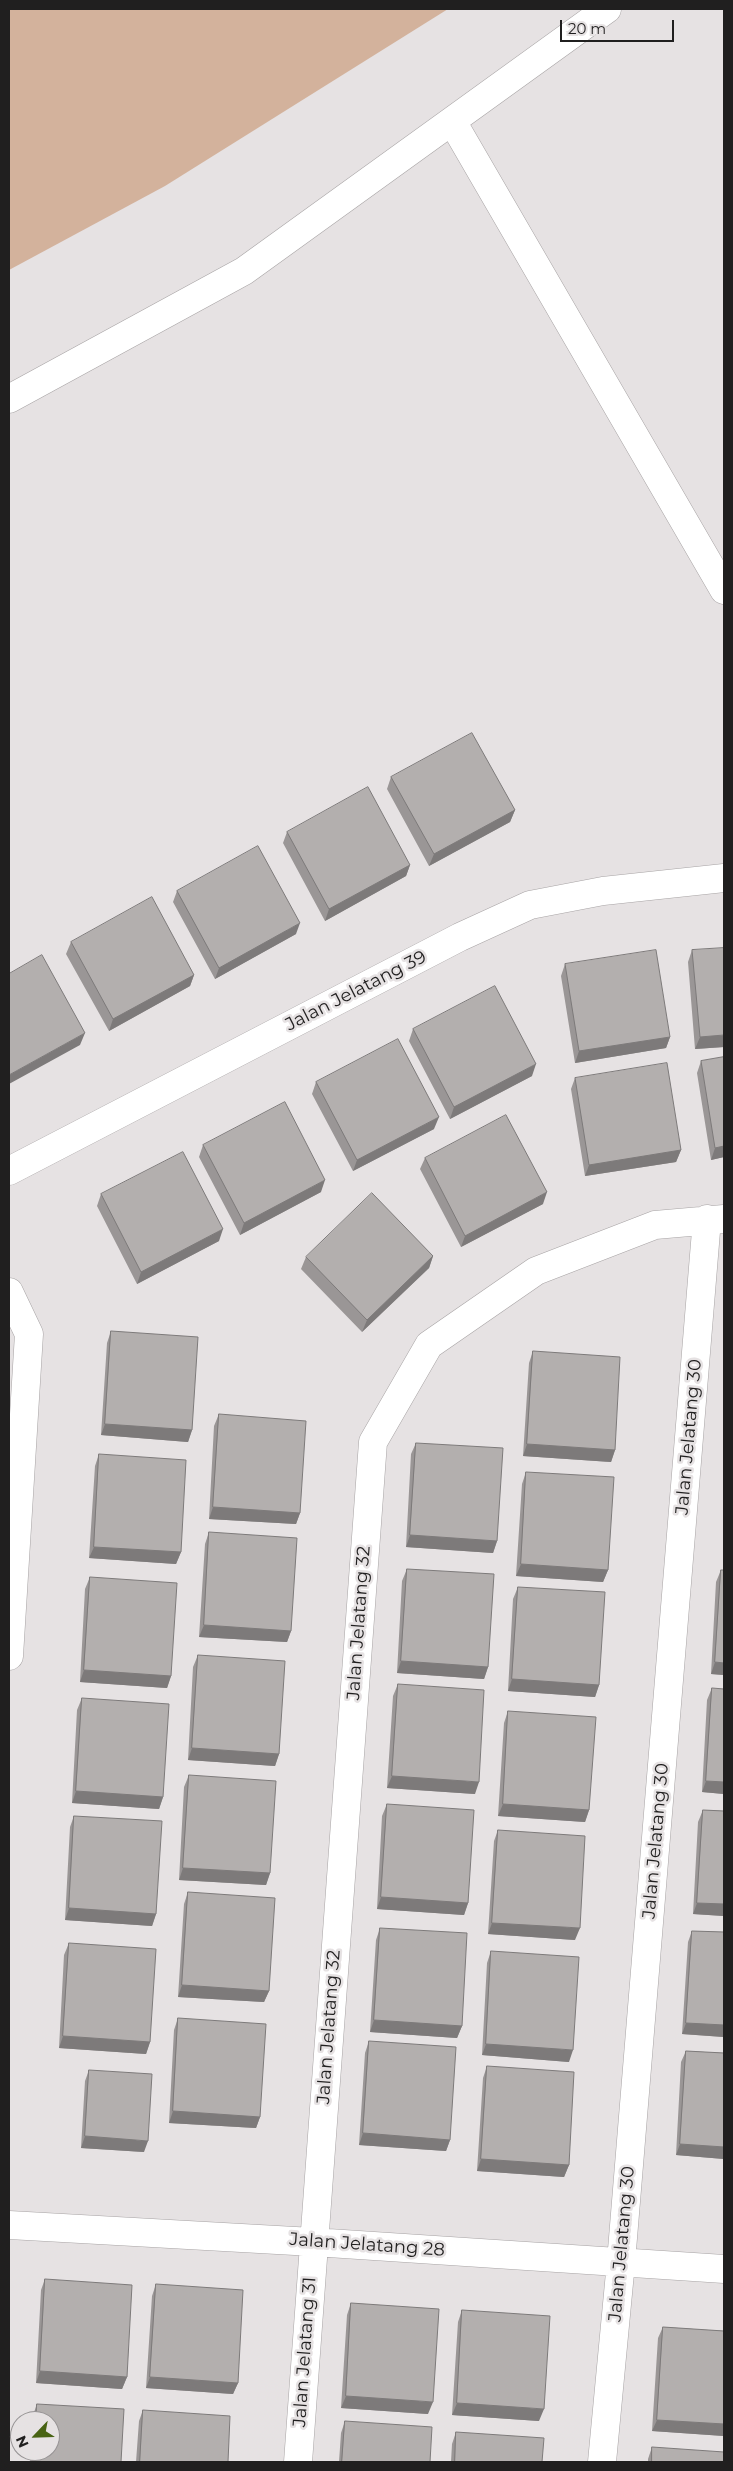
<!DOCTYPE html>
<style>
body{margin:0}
#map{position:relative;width:733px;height:2471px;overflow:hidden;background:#e6e2e3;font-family:Montserrat,sans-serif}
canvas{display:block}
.frame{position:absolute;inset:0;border:10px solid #201f1f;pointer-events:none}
.north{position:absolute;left:10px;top:2411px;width:50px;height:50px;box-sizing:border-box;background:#e6e2e3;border:1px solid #979495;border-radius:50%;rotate:246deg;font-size:14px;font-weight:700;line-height:20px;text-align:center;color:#201f1f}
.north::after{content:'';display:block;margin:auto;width:18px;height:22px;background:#486313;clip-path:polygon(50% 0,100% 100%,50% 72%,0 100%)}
.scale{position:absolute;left:560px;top:20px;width:114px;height:22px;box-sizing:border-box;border:2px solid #201f1f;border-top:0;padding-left:6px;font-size:15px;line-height:18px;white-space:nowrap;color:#201f1f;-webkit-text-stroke:4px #e6e2e3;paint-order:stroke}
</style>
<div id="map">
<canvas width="733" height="2471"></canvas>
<div class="frame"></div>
<div class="north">N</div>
<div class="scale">20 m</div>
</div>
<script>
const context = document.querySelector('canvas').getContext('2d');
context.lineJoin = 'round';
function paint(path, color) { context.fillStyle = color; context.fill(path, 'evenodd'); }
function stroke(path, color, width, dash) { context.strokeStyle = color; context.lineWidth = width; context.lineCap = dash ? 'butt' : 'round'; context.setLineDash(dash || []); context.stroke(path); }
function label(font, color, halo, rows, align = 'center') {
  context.font = font + ' Montserrat,sans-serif'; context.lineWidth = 5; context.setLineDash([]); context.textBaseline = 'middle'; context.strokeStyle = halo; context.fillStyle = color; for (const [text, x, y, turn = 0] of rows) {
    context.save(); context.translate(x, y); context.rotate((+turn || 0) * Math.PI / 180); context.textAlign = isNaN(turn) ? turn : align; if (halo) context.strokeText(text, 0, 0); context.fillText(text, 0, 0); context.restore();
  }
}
paint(new Path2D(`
 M9,9H448L165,186L9,270Z`), '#d3b29c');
const street = new Path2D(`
 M452,121L724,590
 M9,399L244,271L607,9
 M9,1171L460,937L530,905L603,891L724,878
 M9,1292L29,1334L9,1656
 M9,2225L313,2242L724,2269
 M298,2462L373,1442L429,1345L536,1271L655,1225L724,1219
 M602,2462L621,2262L707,1219`);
stroke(street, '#a7a3a4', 29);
stroke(street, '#fff', 28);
paint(new Path2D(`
 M391,777L515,810L510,822L429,866L387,789Z
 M287,832L410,865L406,876L325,921L283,843Z
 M177,891L296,934L215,979L173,902Z
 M71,942L194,975L190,986L109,1031L66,954Z
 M692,950L724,1047L695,1049L688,962Z
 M565,964L670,1037L666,1048L575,1063L561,976Z
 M413,1029L532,1076L450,1119L409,1041Z
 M724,1057V1157L711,1160L697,1073L701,1061Z
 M575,1078L681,1150L676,1162L585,1176L571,1089Z
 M316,1082L434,1129L353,1171L312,1094Z
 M203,1145L321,1192L240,1235L199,1157Z
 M425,1158L543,1204L461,1247L420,1169Z
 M101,1194L219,1241L137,1284L97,1206Z
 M433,1256L429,1268L362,1332L301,1269L306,1257Z
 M111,1331L192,1430L188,1442L101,1435L107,1343Z
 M533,1351L615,1450L611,1462L523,1456L529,1363Z
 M219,1414L300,1513L296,1524L209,1519L214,1426Z
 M416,1443L497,1541L493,1553L406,1547L411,1454Z
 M99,1454L181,1552L176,1564L89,1558L95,1466Z
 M526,1472L608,1570L603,1582L516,1576L522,1484Z
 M209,1532L291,1631L287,1642L199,1637L205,1544Z
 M407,1569L488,1667L484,1679L397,1673L402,1581Z
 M721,1570L724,1675L711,1674L716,1582Z
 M90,1577L171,1676L167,1688L80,1682L85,1589Z
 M518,1587L599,1685L595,1697L508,1691L513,1599Z
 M198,1655L279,1754L275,1766L188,1760L193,1667Z
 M398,1684L475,1794L387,1788L393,1696Z
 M712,1688L724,1794L702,1792L707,1700Z
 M82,1698L163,1797L159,1809L72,1803L77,1710Z
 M508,1711L589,1810L585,1822L498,1816L504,1723Z
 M189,1775L270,1873L266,1885L179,1880L184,1787Z
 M387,1804L468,1903L464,1915L377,1909L382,1816Z
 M703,1810L724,1811V1916L693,1914L698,1822Z
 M74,1816L156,1914L152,1926L65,1920L70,1827Z
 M498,1830L575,1940L488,1934L494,1841Z
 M188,1892L269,1991L264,2002L178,1997L184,1904Z
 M380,1928L462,2026L457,2038L370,2032L376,1940Z
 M692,1931L724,1932V2037L682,2034L688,1942Z
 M69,1943L150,2042L146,2054L59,2048L64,1955Z
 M491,1951L569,2062L482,2055L487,1963Z
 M178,2018L260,2117L256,2128L169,2123L174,2030Z
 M369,2041L450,2140L446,2151L359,2145L365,2053Z
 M686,2051L724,2053V2159L676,2155L681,2062Z
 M487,2066L569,2165L564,2177L477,2171L483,2078Z
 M89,2070L144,2152L81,2148L85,2081Z
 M45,2279L127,2377L122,2389L36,2383L41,2290Z
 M156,2284L238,2383L233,2394L146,2388L152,2296Z
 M351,2303L428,2414L341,2408L347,2315Z
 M462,2310L539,2421L452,2415L458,2322Z
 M663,2327L724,2331V2436L652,2431L658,2338Z
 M37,2404L121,2462H30L31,2451H50V2421H32L33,2415Z
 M143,2410L228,2462H136L139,2421Z
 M345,2421L430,2462H339L341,2433Z
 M456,2432L542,2462H451L452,2444Z
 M652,2447L724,2462H648V2459Z`), '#9a9696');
paint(new Path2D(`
 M515,810L510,822L429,866L434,854Z
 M410,865L406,876L325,921L329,909Z
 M300,923L296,934L215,979L219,968Z
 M194,975L190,986L109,1031L113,1019Z
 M85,1033L80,1045L9,1084V1075Z
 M724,1035V1047L695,1049L700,1037Z
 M670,1037L666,1048L575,1063L579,1051Z
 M536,1064L532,1076L450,1119L454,1107Z
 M439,1117L434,1129L353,1171L357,1160Z
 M724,1146V1157L711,1160L715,1148Z
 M681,1150L676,1162L585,1176L589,1165Z
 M325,1180L321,1192L240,1235L244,1223Z
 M547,1192L543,1204L461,1247L465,1236Z
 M223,1229L219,1241L137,1284L141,1272Z
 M433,1256L429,1268L362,1332L367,1320Z
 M105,1424L192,1430L188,1442L101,1435Z
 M527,1444L615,1450L611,1462L523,1456Z
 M213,1507L300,1513L296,1524L209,1519Z
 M410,1535L497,1541L493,1553L406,1547Z
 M94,1547L181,1552L176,1564L89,1558Z
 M521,1564L608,1570L603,1582L516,1576Z
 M204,1625L291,1631L287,1642L199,1637Z
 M401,1661L488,1667L484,1679L397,1673Z
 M715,1662L724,1663V1675L711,1674Z
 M84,1670L171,1676L167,1688L80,1682Z
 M512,1679L599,1685L595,1697L508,1691Z
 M192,1748L279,1754L275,1766L188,1760Z
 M392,1776L479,1782L475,1794L387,1788Z
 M706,1781L724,1782V1794L702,1792Z
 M76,1791L163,1797L159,1809L72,1803Z
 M503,1804L589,1810L585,1822L498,1816Z
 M183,1868L270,1873L266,1885L179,1880Z
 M381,1897L468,1903L464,1915L377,1909Z
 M697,1903L724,1904V1916L693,1914Z
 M69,1908L156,1914L152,1926L65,1920Z
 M492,1923L580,1928L575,1940L488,1934Z
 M182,1985L269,1991L264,2002L178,1997Z
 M374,2020L462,2026L457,2038L370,2032Z
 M686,2023L724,2025V2037L682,2034Z
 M63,2036L150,2042L146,2054L59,2048Z
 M486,2044L573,2050L569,2062L482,2055Z
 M173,2111L260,2117L256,2128L169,2123Z
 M363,2133L450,2140L446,2151L359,2145Z
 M85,2136L148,2141L144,2152L81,2148Z
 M680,2144L724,2147V2159L676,2155Z
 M481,2159L569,2165L564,2177L477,2171Z
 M40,2371L127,2377L122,2389L36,2383Z
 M150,2377L238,2383L233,2394L146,2388Z
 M346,2396L433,2402L428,2414L341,2408Z
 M457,2403L544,2409L539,2421L452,2415Z
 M657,2420L724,2424V2436L652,2431Z`), '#7d7a7a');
const building = new Path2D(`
 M472,733L515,810L434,854L391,777Z
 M368,787L410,865L329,909L287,832Z
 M258,846L300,923L219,968L177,891Z
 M152,897L194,975L113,1019L71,942Z
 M724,948V1035L700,1037L692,950Z
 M656,950L670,1037L579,1051L565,964Z
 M42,955L85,1033L9,1075V974Z
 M495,986L536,1064L454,1107L413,1029Z
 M398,1039L439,1117L357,1160L316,1082Z
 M724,1057V1146L715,1148L701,1061Z
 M667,1063L681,1150L589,1165L575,1078Z
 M285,1102L325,1180L244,1223L203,1145Z
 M506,1115L547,1192L465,1236L425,1158Z
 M183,1152L223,1229L141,1272L101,1194Z
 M372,1193L433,1256L367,1320L306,1257Z
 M111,1331L198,1337L192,1430L105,1424Z
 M533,1351L620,1357L615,1450L527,1444Z
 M219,1414L306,1421L300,1513L213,1507Z
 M416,1443L503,1448L497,1541L410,1535Z
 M99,1454L186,1460L181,1552L94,1547Z
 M526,1472L614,1477L608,1570L521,1564Z
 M209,1532L297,1538L291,1631L204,1625Z
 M407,1569L494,1574L488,1667L401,1661Z
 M721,1570H724V1663L715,1662Z
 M90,1577L177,1583L171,1676L84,1670Z
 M518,1587L605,1592L599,1685L512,1679Z
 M198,1655L285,1661L279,1754L192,1748Z
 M398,1684L484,1690L479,1782L392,1776Z
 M712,1688L724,1689V1782L706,1781Z
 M82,1698L169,1704L163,1797L76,1791Z
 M508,1711L596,1717L589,1810L503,1804Z
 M189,1775L276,1781L270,1873L183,1868Z
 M387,1804L474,1810L468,1903L381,1897Z
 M703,1810L724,1811V1904L697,1903Z
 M74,1816L162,1821L156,1914L69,1908Z
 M498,1830L585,1836L580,1928L492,1923Z
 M188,1892L275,1898L269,1991L182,1985Z
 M380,1928L467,1933L462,2026L374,2020Z
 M692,1931L724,1932V2025L686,2023Z
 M69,1943L156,1949L150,2042L63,2036Z
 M491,1951L579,1957L573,2050L486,2044Z
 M178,2018L266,2024L260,2117L173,2111Z
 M369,2041L456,2047L450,2140L363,2133Z
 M686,2051L724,2053V2147L680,2144Z
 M487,2066L574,2072L569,2165L481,2159Z
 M89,2070L152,2074L148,2141L85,2136Z
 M45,2279L132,2285L127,2377L40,2371Z
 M156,2284L243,2290L238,2383L150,2377Z
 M351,2303L439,2309L433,2402L346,2396Z
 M462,2310L550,2316L544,2409L457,2403Z
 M663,2327L724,2331V2424L657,2420Z
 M37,2404L124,2409L121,2462H33L34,2451H50V2421H36Z
 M143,2410L230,2416L228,2462H140Z
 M345,2421L432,2427L430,2462H342Z
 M456,2432L544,2438L542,2462H455Z
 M652,2447L724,2452V2462H652Z`);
paint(building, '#b3afae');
stroke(building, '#7d7a7a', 1);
label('18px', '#201f1f', '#e6e2e3', [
 ["Jalan Jelatang 39",356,991,-27],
 ["Jalan Jelatang 30",689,1437,-85],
 ["Jalan Jelatang 32",359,1623,-86],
 ["Jalan Jelatang 30",656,1841,-85],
 ["Jalan Jelatang 32",329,2027,-86],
 ["Jalan Jelatang 30",622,2244,-85],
 ["Jalan Jelatang 28",367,2245,4],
 ["Jalan Jelatang 31",305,2352,-86]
]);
</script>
